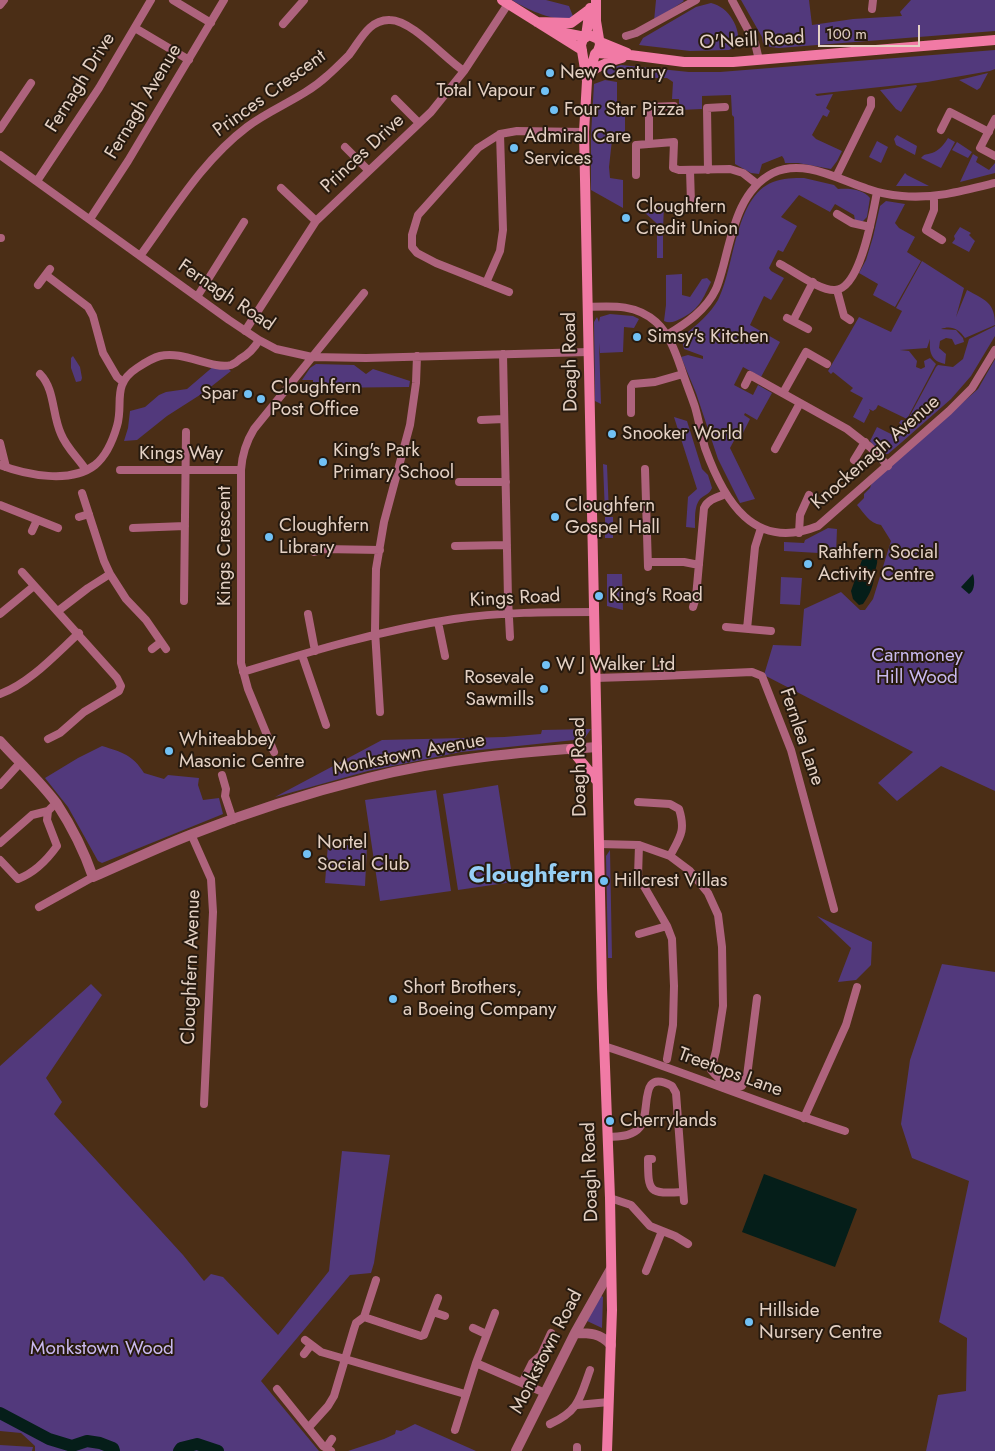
<!DOCTYPE html>
<style>
body{margin:0}
#map{position:relative;width:995px;height:1451px;overflow:hidden;background:#4b2e16;font-family:Jost,sans-serif}
canvas{display:block}
.scale{position:absolute;left:818px;top:25px;width:102px;height:22px;box-sizing:border-box;border:2px solid #e4d1c4;border-top:0;padding-left:6px;font-size:15px;line-height:18px;white-space:nowrap;color:#e4d1c4;-webkit-text-stroke:4px #271a0f;paint-order:stroke}
</style>
<div id="map">
<canvas width="995" height="1451"></canvas>
<div class="scale">100 m</div>
</div>
<script>
const context = document.querySelector('canvas').getContext('2d');
context.lineJoin = 'round';
function paint(path, color) { context.fillStyle = color; context.fill(path, 'evenodd'); }
function stroke(path, color, width, dash) { context.strokeStyle = color; context.lineWidth = width; context.lineCap = dash ? 'butt' : 'round'; context.setLineDash(dash || []); context.stroke(path); }
function label(font, color, halo, rows, align = 'center') {
  context.font = font + ' Jost,sans-serif'; context.lineWidth = 4; context.setLineDash([]); context.textBaseline = 'middle'; context.strokeStyle = halo; context.fillStyle = color; for (const [text, x, y, turn = 0] of rows) {
    context.save(); context.translate(x, y); context.rotate((+turn || 0) * Math.PI / 180); context.textAlign = isNaN(turn) ? turn : align; if (halo) context.strokeText(text, 0, 0); context.fillText(text, 0, 0); context.restore();
  }
}
paint(new Path2D(`
 M512,0H546L569,6L574,19C556,22 527,10 512,0Z
 M656,0H683L684,1L654,21Z
 M741,0H809L812,25L853,19L902,16L900,12L911,0H995V31L779,48L770,47L763,43L762,37Z
 M711,3C729,7 741,28 738,45L729,50L690,51L639,45L643,38L696,7Z
 M995,50V69L990,71L927,82L815,94L817,96L833,94L826,108L830,111L827,117L823,115L812,135L816,139L842,151L837,161L831,169L798,163H785L784,159L782,156L762,164L759,174L751,173L735,164L734,117L732,115L731,95L702,96V109L679,110V99H672L673,82L667,78H617L604,77L607,69L621,65L689,72H720Z
 M988,73L980,88L977,90L959,80Z
 M605,80L617,82V107H625V139L612,140L609,167L610,178L623,180V208L591,190V135L594,84Z
 M916,85L917,86L901,112L896,109L880,90Z
 M897,135L917,146L915,155L896,145L894,139Z
 M948,138L955,142L941,168L921,158C925,153 926,155 932,153C939,151 945,143 948,138Z
 M877,141L888,147L881,163L869,157Z
 M957,142L972,152L968,158L952,150Z
 M973,154L978,157L976,162L989,170L995,163V173L960,182Z
 M905,173L907,175L929,186H896Z
 M804,178L834,185L838,189C849,188 863,189 870,198L867,217L862,222L855,220L854,215L835,204L830,212L799,195L781,217L797,226L783,252L778,250L769,268L771,271L784,278L771,300L764,296L750,325L780,342L761,377L743,367L734,385L753,395L758,385L772,393L757,420L745,413L744,415L750,419L741,437L737,435L730,448L755,499L740,503L718,459L696,393L681,357L688,355L703,359V356L684,349L682,340L684,335C697,325 710,314 718,300C735,268 734,197 773,182C783,178 794,178 804,178Z
 M886,201L905,204L895,223L899,228L915,237L907,252L921,261L895,307L873,295L878,284L859,273L866,260L873,237L880,206Z
 M664,205L663,229L645,213Z
 M657,227L663,234V258H657Z
 M960,227L971,233L969,235L975,241L969,252L952,243L955,239L954,236Z
 M922,261L964,288L956,317L967,290C985,300 995,302 995,325L965,338C959,329 951,325 941,329L956,330L963,338L964,342L955,345L952,339L946,338L940,341L939,348L946,354L945,364C931,361 929,352 930,339L927,348L900,350L909,351L917,361L916,367L921,369L925,367L924,361L930,358L936,364L907,419L878,405L876,409L873,411L869,409L870,411L864,423L853,417L863,398L850,391L853,388L833,372L831,374L828,371L859,317L891,332L902,311L896,308Z
 M682,274V295L690,297L702,279L707,278L711,282C703,298 700,309 682,318C676,321 670,324 664,321L666,305V275Z
 M610,314L633,316L639,319L634,328L624,327L623,352L600,353L599,343L601,404L595,401L594,322L597,317L599,322L600,317Z
 M995,326V336L971,376L951,399L902,442L888,454H881L870,441L877,427L893,435L896,431L898,432L902,425L899,423L901,420L907,421L936,367L938,365L953,367L963,359L969,339Z
 M73,356L80,367L82,378L81,381L76,382L71,368V358Z
 M995,359V791L941,766L897,801L878,783L913,752L764,675L773,645L801,646L804,609L841,592L860,610H865L873,599L891,541L881,525C869,523 864,513 857,505L864,498V494L870,488L872,482L978,389Z
 M316,364L354,365L366,374L373,369L410,381L409,387L313,388V380H302L310,368Z
 M215,365L225,366L231,371L203,393L167,416L137,440L124,441L128,428L130,411L145,407L159,395L166,392L187,389Z
 M674,417L687,421L702,469L708,475L712,488C709,495 705,494 700,499C694,506 695,519 695,528L686,527L688,497L697,489Z
 M603,464L607,465L609,514H605Z
 M605,517H613V538H605Z
 M828,528L837,529L836,554L784,551V542L804,543L805,540Z
 M607,574H622L623,610L607,606Z
 M781,577L802,578L800,605L780,604Z
 M591,729L584,739L461,752L368,771L275,797L382,740L504,737L541,734L542,730Z
 M102,746C122,752 133,755 144,773L164,779L168,775L199,778L198,785L203,800L219,798L223,814L102,863L98,861L68,807L45,778L78,758Z
 M498,785L513,882L458,890L443,794Z
 M436,790L451,891L380,901L365,800Z
 M328,844L367,846L365,886L325,883Z
 M610,850L612,958H608L606,856Z
 M817,916L872,942L871,965L856,980L838,982L851,948Z
 M942,964L995,972V1451H926L938,1395L966,1391L967,1338L939,1322L969,1181L912,1158L901,1124L910,1060Z
 M91,984L102,995L46,1078L62,1102L54,1114L183,1255L204,1281L211,1274L223,1277L278,1335L329,1271L342,1151L390,1155L374,1263L371,1273L350,1275L261,1381L319,1451H35V1446L21,1433L0,1431V1066Z
 M600,1295L603,1297L602,1328L587,1321Z
 M415,1424L476,1451H348L384,1439L395,1434L396,1430L401,1431Z
 M0,1445L33,1447L32,1451H0Z`), '#52397c');
paint(new Path2D(`
 M870,553H874C880,561 876,564 875,573C873,586 871,593 863,604L859,605L853,599L851,591L863,557Z
 M973,574C975,580 975,591 969,594L961,587Z
 M764,1174L857,1209L835,1267L742,1232Z`), '#051e19');
stroke(new Path2D(`
 M0,1413L49,1439L72,1446L87,1441L100,1443L113,1448L114,1451
 M179,1451L181,1448L197,1444L218,1451`), '#051e19', 12);
stroke(new Path2D(`
 M173,0L211,23
 M732,0L755,43L759,60
 M0,5L4,0
 M872,9L873,0
 M283,24L304,0
 M135,28L189,60
 M626,36L636,33L696,0
 M395,99L419,123
 M995,119L980,148L995,156
 M0,129L31,83
 M941,130L950,112L989,132
 M649,143V107L674,106
 M345,147L368,170
 M0,155L229,320L259,340L276,349L312,357L366,358L589,352
 M690,170L691,203
 M708,170L707,108L725,107
 M636,175V145L674,142L673,168L679,170L730,169L743,173L757,184
 M836,177L871,106V100
 M37,181L99,88L151,0
 M281,188L316,221
 M934,197V210L926,230L942,240
 M837,214L852,223L870,227
 M90,219L128,161L224,0
 M0,238H1
 M140,256C173,211 202,161 247,127C272,108 303,98 327,76C334,70 342,62 349,55C360,41 369,19 390,20C412,20 445,59 464,71
 M780,264C794,271 820,291 835,290C861,289 873,212 877,192
 M46,275L88,307L93,316L103,353L117,377L123,382
 M486,283L500,251L503,230L500,134
 M38,285L50,269
 M837,290L844,316L850,320
 M509,292L436,263L417,253L412,247V235L418,215L478,148L500,134L517,131L584,132
 M197,297L244,222
 M588,307C612,306 636,304 656,322C670,335 676,354 682,371C686,383 691,395 695,407C699,421 701,434 705,448C724,501 754,552 818,526L949,411L972,388L995,350
 M787,318L808,329
 M793,321L813,282
 M245,331L316,221L431,112L464,71L508,4
 M667,335C687,323 706,310 716,289C719,282 721,274 723,267C732,233 739,190 773,173C804,158 839,180 868,189C879,193 890,195 902,196C934,199 963,191 995,183
 M503,354L508,599L510,637
 M40,374C55,389 52,415 61,434C66,447 78,458 86,470
 M745,385L750,375L847,429L870,447L888,466
 M783,393L806,352L827,364
 M631,413V387L633,384L655,382L683,374
 M481,420L504,419
 M0,443L6,467
 M775,449L800,403
 M854,460L865,442
 M0,465C26,475 71,484 95,465C106,456 113,440 117,426C124,403 111,385 137,368C143,364 152,358 160,356C183,350 212,370 231,365C234,364 238,361 240,359C249,354 254,349 259,340
 M645,469L648,567
 M120,470H241
 M459,482H506
 M82,493L104,561L110,574L126,599L146,620L166,649
 M0,505L58,528
 M79,517L89,514
 M133,528L185,526
 M32,531L37,520
 M799,533L800,515L809,495
 M455,546L507,545
 M314,552L324,549L380,550
 M648,562H684L699,565
 M22,572L117,678L121,686L119,691L84,712L60,733L48,739
 M184,601L186,432
 M693,607L696,597L704,508C708,499 718,497 726,494
 M58,611L88,588L110,574
 M0,614L34,586
 M308,614L315,651
 M438,622L445,656
 M726,627L771,631
 M747,629L755,547L761,528
 M152,649L161,642
 M302,655L326,725
 M243,672C312,651 382,630 454,619C500,612 548,612 595,612
 M661,676L752,672L762,676L791,750L834,909
 M595,678L661,676V668
 M0,694C29,684 56,654 79,633
 M380,712L375,631L376,569L384,522L410,425L416,383L417,356
 M274,752L248,689L241,663V470C242,455 246,442 254,429L364,293
 M222,775L226,789L225,796L233,820
 M0,785L20,763
 M638,802L670,804L679,809C686,831 680,837 670,856
 M191,834L211,879L213,912L204,1104
 M0,843L32,815L48,811L56,803
 M599,844L639,845L670,856L690,871L708,893L718,915L722,947L723,1006L716,1051L711,1070C720,1081 728,1087 742,1086L747,1076L757,998
 M639,845L638,876L667,926L672,939L674,986L673,1025L667,1059
 M0,860L18,879C34,873 47,860 57,846L47,820L48,811
 M39,907L93,877
 M639,934L667,926
 M604,1046C685,1072 764,1105 845,1131
 M804,1118L846,1025L857,987
 M607,1137C619,1136 632,1137 640,1127C652,1113 637,1067 672,1086L676,1093L684,1201
 M652,1159H648C648,1193 649,1194 683,1192
 M610,1198L631,1205L650,1226L675,1236L688,1244
 M646,1271L662,1231
 M433,1312L445,1316
 M364,1317L421,1336L424,1335L438,1298
 M473,1328L486,1334
 M305,1340L321,1352L465,1394
 M304,1354L311,1345
 M476,1363L545,1393
 M522,1383L532,1363L541,1355L551,1333
 M277,1389L323,1446L331,1451
 M577,1405L609,1402
 M550,1424C579,1411 580,1398 590,1370
 M309,1427L328,1406L334,1396L354,1329L356,1323L364,1317L376,1280
 M455,1430L476,1363L495,1313
 M326,1448L332,1439
 M577,1451V1447`), '#ae637d', 8);
stroke(new Path2D(`
 M0,741C18,761 42,783 57,804C72,827 84,851 93,877C125,863 157,848 190,835C248,812 308,793 368,778C443,759 520,752 597,747
 M575,1333C590,1333 600,1333 611,1345
 M516,1451L575,1333L611,1269`), '#ae637d', 10);
stroke(new Path2D(`
 M502,0L582,50
 M537,22L571,23L590,9
 M555,31L585,37
 M586,36L590,8
 M598,39L589,35L583,39L581,45L587,81L584,132L602,988L610,1198L612,1310L607,1451
 M600,42L627,53
 M596,53L630,55L684,62H733L995,40
 M589,74C598,65 610,61 622,58
 M589,76L595,54L598,51L600,45L596,21V0
 M571,749L597,781`), '#f17aa5', 10);
for (const [x, y, r, color] of [
 [550,73,5,"#71c1f5"],
 [545,91,5,"#71c1f5"],
 [554,110,5,"#71c1f5"],
 [514,148,5,"#71c1f5"],
 [626,218,5,"#71c1f5"],
 [637,337,5,"#71c1f5"],
 [248,394,5,"#71c1f5"],
 [261,399,5,"#71c1f5"],
 [612,434,5,"#71c1f5"],
 [323,462,5,"#71c1f5"],
 [555,517,5,"#71c1f5"],
 [269,537,5,"#71c1f5"],
 [808,564,5,"#71c1f5"],
 [599,596,5,"#71c1f5"],
 [546,665,5,"#71c1f5"],
 [544,689,5,"#71c1f5"],
 [169,751,5,"#71c1f5"],
 [307,854,5,"#71c1f5"],
 [604,881,5,"#71c1f5"],
 [393,999,5,"#71c1f5"],
 [610,1121,5,"#71c1f5"],
 [749,1322,5,"#71c1f5"]
]) { const dot = new Path2D(); dot.arc(x, y, r, 0, 2 * Math.PI); context.fillStyle = color; context.fill(dot); stroke(dot, '#271a0f', 2); }
label('19px', '#e4d1c4', '#271a0f', [
 ["O'Neill Road",752,41,-3],
 ["Fernagh Drive",81,83,-58],
 ["Princes Crescent",270,94,-36],
 ["Fernagh Avenue",144,102,-59],
 ["Princes Drive",363,154,-43],
 ["Fernagh Road",226,296,34],
 ["Doagh Road",571,362,-91],
 ["Knockenagh Avenue",876,453,-41],
 ["Kings Way",181,454],
 ["Kings Crescent",225,546,-90],
 ["Kings Road",515,599,-3],
 ["Fernlea Lane",801,737,71],
 ["Monkstown Avenue",409,755,-11],
 ["Doagh Road",580,767,-91],
 ["Cloughfern Avenue",192,967,-88],
 ["Treetops Lane",730,1073,20],
 ["Doagh Road",591,1172,-92],
 ["Monkstown Road",547,1352,-63]
]);
label('19px', '#e4d1c4', '#271a0f', [
 ["New Century",560,73],
 ["Total Vapour",535,91,"right"],
 ["Four Star Pizza",564,110],
 ["Admiral Care",524,137],
 ["Services",524,159],
 ["Cloughfern",636,207],
 ["Credit Union",636,229],
 ["Simsy's Kitchen",647,337],
 ["Cloughfern",271,388],
 ["Post Office",271,410],
 ["Spar",238,394,"right"],
 ["Snooker World",622,434],
 ["King's Park",333,451],
 ["Primary School",333,473],
 ["Cloughfern",565,506],
 ["Gospel Hall",565,528],
 ["Cloughfern",279,526],
 ["Library",279,548],
 ["Rathfern Social",818,553],
 ["Activity Centre",818,575],
 ["King's Road",609,596],
 ["W J Walker Ltd",556,665],
 ["Rosevale",534,678,"right"],
 ["Sawmills",534,700,"right"],
 ["Whiteabbey",179,740],
 ["Masonic Centre",179,762],
 ["Nortel",317,843],
 ["Social Club",317,865],
 ["Hillcrest Villas",614,881],
 ["Short Brothers,",403,988],
 ["a Boeing Company",403,1010],
 ["Cherrylands",620,1121],
 ["Hillside",759,1311],
 ["Nursery Centre",759,1333]
], 'left');
label('19px', '#c9b9ef', '#271a0f', [
 ["Carnmoney",917,656],
 ["Hill Wood",917,678],
 ["Monkstown Wood",102,1349]
]);
label('bold 24px', '#97d0f6', '#271a0f', [
 ["Cloughfern",531,876]
]);
</script>
